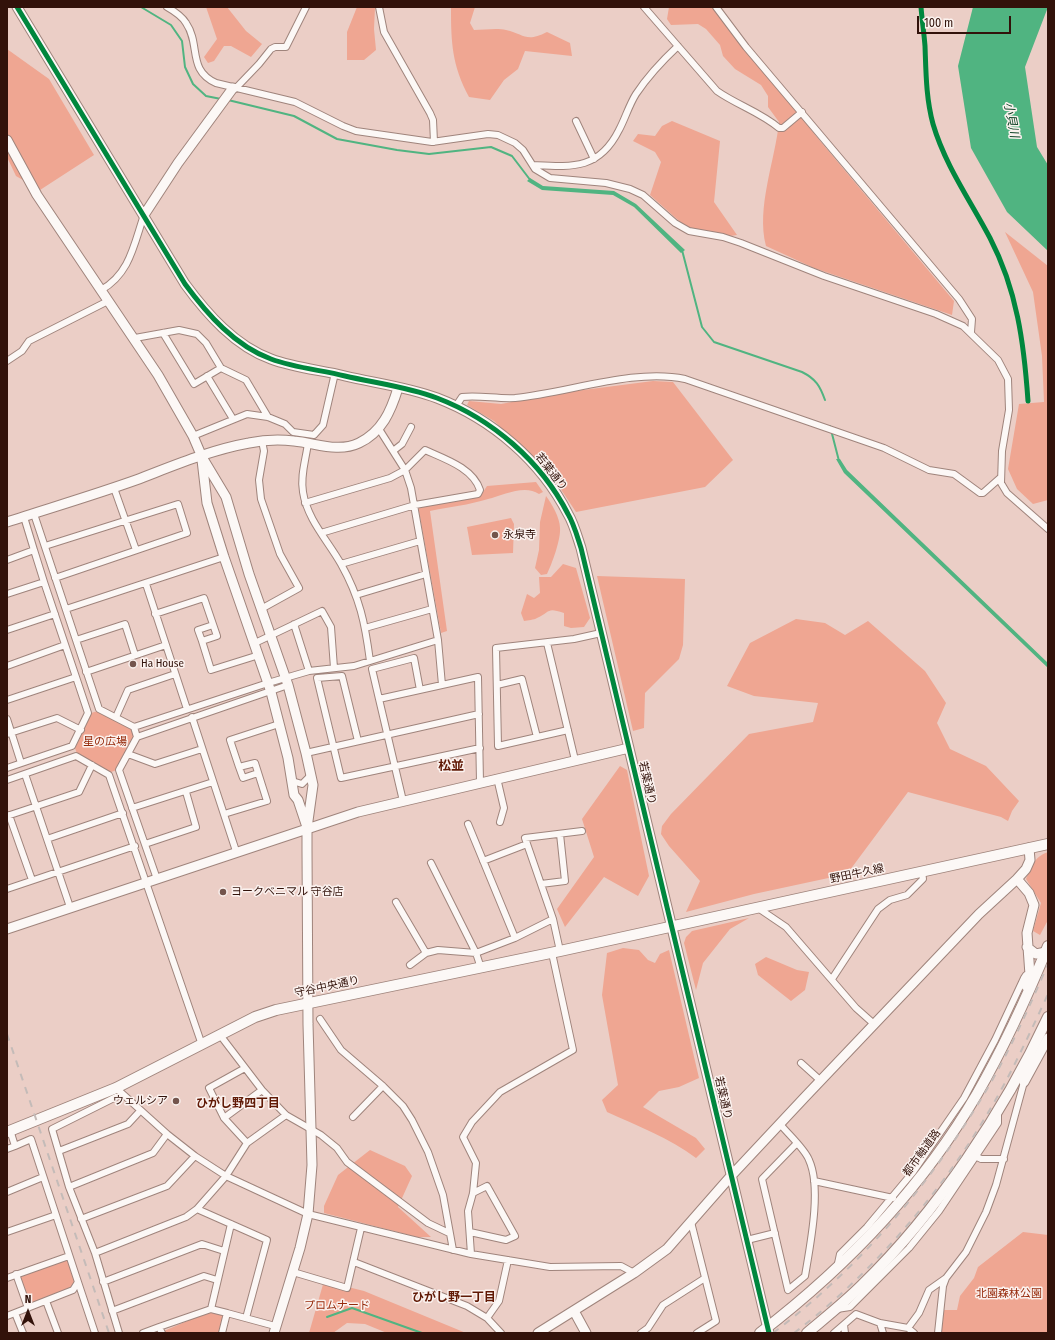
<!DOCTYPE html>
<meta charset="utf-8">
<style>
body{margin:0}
#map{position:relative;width:1055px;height:1340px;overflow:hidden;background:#ebcec6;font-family:"Fira Sans Condensed",sans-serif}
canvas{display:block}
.frame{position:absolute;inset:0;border:8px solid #32120a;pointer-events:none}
.north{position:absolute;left:8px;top:1292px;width:40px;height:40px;-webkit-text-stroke:3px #fbf2ef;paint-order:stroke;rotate:0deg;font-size:11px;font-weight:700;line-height:16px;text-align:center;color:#32120a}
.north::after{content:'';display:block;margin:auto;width:14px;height:18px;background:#32120a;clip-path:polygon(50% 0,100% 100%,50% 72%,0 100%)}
.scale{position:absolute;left:917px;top:16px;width:94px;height:18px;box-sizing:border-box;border:2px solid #32120a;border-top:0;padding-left:5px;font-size:12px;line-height:14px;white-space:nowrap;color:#32120a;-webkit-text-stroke:3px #fbf2ef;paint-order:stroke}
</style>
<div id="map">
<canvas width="1055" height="1340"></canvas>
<div class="frame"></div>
<div class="north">N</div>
<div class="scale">100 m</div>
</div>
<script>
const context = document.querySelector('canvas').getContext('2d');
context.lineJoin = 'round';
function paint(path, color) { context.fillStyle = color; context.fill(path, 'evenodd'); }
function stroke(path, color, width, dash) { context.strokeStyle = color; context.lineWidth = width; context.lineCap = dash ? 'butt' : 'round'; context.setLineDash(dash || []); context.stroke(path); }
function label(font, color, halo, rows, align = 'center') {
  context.font = font + ' "Fira Sans Condensed","Noto Sans JP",sans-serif'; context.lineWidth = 3; context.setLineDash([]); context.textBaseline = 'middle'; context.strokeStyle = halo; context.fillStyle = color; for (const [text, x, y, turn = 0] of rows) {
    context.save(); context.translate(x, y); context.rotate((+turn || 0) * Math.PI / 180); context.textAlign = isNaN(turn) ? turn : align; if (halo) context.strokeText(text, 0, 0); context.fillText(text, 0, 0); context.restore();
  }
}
paint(new Path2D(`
 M206,7H227L246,31L262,44L251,57L231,46H224L214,61L208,63L204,57L217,39Z
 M357,7H375L374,29L376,50L364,60H347V32Z
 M451,7H475L470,23L474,30C484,30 497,28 506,30C524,34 526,43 547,32L570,43L572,56L525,51L518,69L504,80L490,100L469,97C452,65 451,43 451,7Z
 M669,7H712C746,51 783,92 816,136L954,301L952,315L814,268L766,246C756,208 775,161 779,122L768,107V96L761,85L735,69L723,56L720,45L706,29L698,24L671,25L667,19Z
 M7,49L49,79L94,155L40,190L16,176L7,157Z
 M672,121L720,141L714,202L737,235L730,236L687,228L650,195L661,162L655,152L633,141L638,134L655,136L662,126Z
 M1005,232L1048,266V500L1033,504L1017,489L1008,469L1019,404L1044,402L1042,356L1033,292Z
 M653,381L673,382L733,460L705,487L576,512L552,476L494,421L467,405L469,401L501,404L560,393Z
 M536,482L543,492L539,494C525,484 503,495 488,499C469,505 449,507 430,511L447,631L441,633L418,506L481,495L487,486Z
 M546,496C552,504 560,518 560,528C561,539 552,564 547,574L541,575L535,568L539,550L540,522Z
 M511,518L514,524L513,553L472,555L467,527Z
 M563,564L576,568L590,618L584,627L571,628L564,626V613C546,607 551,612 537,618C534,620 528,620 524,621L521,613L527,594L534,598L540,593L539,577H551Z
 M597,576L685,579L683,645L679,659L645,693L644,728L633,731Z
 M796,619L825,623L845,635L868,621L925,671L946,703L937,723L950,749L986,766L1019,801L1012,811L1008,821L1001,817L908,792L847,874L754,894L686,912L700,881L669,846L661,834L662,826L671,814L749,734L813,722L818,703L754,696L727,686L750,643Z
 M98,711L132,729L134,737L117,770L111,772L77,754L75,748L91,713Z
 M620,766L627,770L649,876L638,896L604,877L565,927L557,909L594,857L582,819Z
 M1048,852V920L1040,935L1033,931L1041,903L1026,879C1032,866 1034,857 1048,852Z
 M749,918L730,929L703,963L696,990L684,943L686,937L692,931Z
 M623,948L639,950L648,960L655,963L660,954L669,950L699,1078L679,1087L659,1091L643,1107L696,1138L705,1149L696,1158C669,1138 638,1126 607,1112L602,1100L618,1085L602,995L607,953Z
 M766,957L797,970L809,972L805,990L791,1001L758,975L755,964Z
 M370,1150L405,1166L412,1176L398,1207L431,1237H417L324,1213V1206L338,1175Z
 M1023,1232L1048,1235V1333H940L943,1310H957L960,1296L974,1278L978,1267Z
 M69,1256L78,1282L73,1290L28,1308L16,1274Z
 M324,1281L364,1291L466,1333H387L365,1324L347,1323L333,1333H309Z
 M208,1312L225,1316L221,1333H164V1331Z`), '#efa692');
paint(new Path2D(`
 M973,7H1048L1025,67L1037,147L1048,165V251L1007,212L971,148L958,66Z
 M530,178L543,186L614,191L636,204L685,250L681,253L634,207L613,195L542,190L527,181Z
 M836,459H840L847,470L1048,663V668L844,473Z`), '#50b481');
stroke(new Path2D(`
 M141,7L171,25L182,41L185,67L193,84L206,96L221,99
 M228,100L294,116L337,139L397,150L429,154L491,147L512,156L531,181
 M682,250L702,327L714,342L802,372C816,379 820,386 825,400
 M830,426L839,461
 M327,1317L352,1308L422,1333`), '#50b481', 2);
const street = new Path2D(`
 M167,7C174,11 182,16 186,23C201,45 187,70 216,83L295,102L343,126L356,131L432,142L488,134L498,135L515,143L523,150L535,169L550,178L606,183L630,189L643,195L675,223L689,231L723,237L741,243L824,276L936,314L963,326L998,360L1008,379L1009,410L1002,451L1001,483L1007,493L1048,529
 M379,7L384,32L430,113L433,120L434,142
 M644,7L717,91C737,105 760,112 779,128H783L802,112
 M716,7L746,47L959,299L972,319L971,332
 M235,89L259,64L271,49L275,47H286L306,7
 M576,121L594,159
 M533,165C572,167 599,170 619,130C625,119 629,105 636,94C648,76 662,61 678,46
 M101,290C130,274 134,244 144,215
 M163,333L194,384L221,368
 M135,338L179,330L197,334L206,343L221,368L246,380L268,417
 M7,361L22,351L29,341L108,301
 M207,376L233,419
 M456,406L462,397C479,395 497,399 515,398C568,393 634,368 685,379L884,448L929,470L954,474L980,493H983L1000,478
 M379,429L405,470L411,488L438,640
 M193,436L247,414L268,417L285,424L293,432L314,435L323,425L335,373
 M308,443C306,459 300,476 303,492C307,519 328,541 341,564C360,598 365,623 370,661
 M393,451L402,444L411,427
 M114,488L136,550
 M305,503L390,478L405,470L425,450C445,459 473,468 480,490L478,494L415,505L321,533
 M34,514L99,709L134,727
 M45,546L178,504L187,533L55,578
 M34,550L44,582
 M7,560L34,550L24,517
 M341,564L420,541
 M146,584L187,709
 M7,594L44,582L76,677L7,700
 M356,595L426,574
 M66,609L224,557
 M261,609L299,588L280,554L261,499L259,480L264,451L262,441
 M155,614L204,598L217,636L202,641L211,670L259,655
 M294,624L309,671
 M365,628L432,609
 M7,630L55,614
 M76,640L125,624L135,655
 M202,641L198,630L213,625
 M255,643L322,611L331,627L334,668
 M547,643L575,760
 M7,666L65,645
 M86,672L166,645
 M497,685L522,679L537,737
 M379,699L372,669L414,658L420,690
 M116,717L128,690L175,674
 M192,717L236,851
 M7,719L21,763
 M568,730L498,746L496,648L574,639L601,633
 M7,734L57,718L81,730
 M137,737L134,727L268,683L309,671L354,666L438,640L442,685
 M358,741L342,676L317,678L341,778L480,748
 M306,753L479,714
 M128,754L155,764L202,749
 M239,767L243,778L258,773
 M7,768L72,746L88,713L76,677
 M25,774L70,907
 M497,778L504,808L500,822
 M7,780L76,756L109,775L202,1045
 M292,781L302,784L310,776
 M403,801L379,699L478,677L480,782
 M132,808L213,782
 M224,814L267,801L255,763L239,767L230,740L279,724
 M9,815L32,880
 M7,816L79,792L92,765
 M468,824L515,938
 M47,839L123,813
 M145,844L196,827L186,792
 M483,861L527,844
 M431,863L476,953L481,968
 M157,879L119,770L137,737L288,685
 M541,884L565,881L560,834
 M7,889L135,846
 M396,902L426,953
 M758,908L786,927L856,1008L874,1024
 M560,951L553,919L525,838L582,831
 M410,965L426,953L438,950L476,953L515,938L553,919
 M832,979L878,909L890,900L907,895L923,879L922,872
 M320,1019L341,1050L383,1086L403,1106L412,1120L428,1152L443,1195L453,1250
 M220,1035L262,1090L286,1115L321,1135L337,1148L347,1162L428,1223L449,1233
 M801,1063L821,1081
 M116,1088L167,1134L195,1156L226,1176L308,1214L471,1254L550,1267L621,1266L634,1273
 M353,1117L383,1086
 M224,1118L209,1088L245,1068
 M780,1124C788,1134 805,1149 809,1160C822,1188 810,1246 805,1276L788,1290L762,1179L796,1144
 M247,1143L224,1118L262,1090
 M7,1149L15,1146
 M59,1151L128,1124L140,1111
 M977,1157L981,1159H1004
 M814,1181L893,1198
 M69,1187L153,1153L167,1134
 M7,1192L43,1177
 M197,1209L267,1240L246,1318
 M81,1219L167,1186L195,1156
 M691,1222L716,1321L697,1333
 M7,1232L56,1215
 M470,1232L506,1240L515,1236L487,1186L473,1193
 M747,1240L775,1233
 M95,1253L186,1217L197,1209L226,1176L247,1143L286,1115
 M471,1254L468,1211L473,1193L476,1163L463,1137L472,1122L500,1092L573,1050L552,953
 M354,1262L467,1306L487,1318L501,1333
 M837,1268L840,1254L867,1227L913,1172L964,1098L995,1040L1024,978L1026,975H1031
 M293,1272L347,1288L361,1228
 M16,1274L28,1308
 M7,1278L69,1256
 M78,1282L95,1333
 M103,1282L202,1244L224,1251
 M46,1301L58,1333
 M211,1309L231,1224
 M837,1309L850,1307L909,1248L939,1211L998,1123V1111
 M112,1311L204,1276L217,1280
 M15,1313L23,1333
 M227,1313L275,1326
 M7,1316L73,1290L78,1282L31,1139L15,1146L10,1130
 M487,1318L499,1301L508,1260
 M880,1323L883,1333
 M844,1325L845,1333
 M159,1327L211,1309L227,1313L222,1333
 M908,1328L919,1313L929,1290L946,1278
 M119,1333L95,1253L69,1187L52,1129L122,1094
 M143,1333L159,1327L162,1333
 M641,1333L648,1328L663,1305L705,1278
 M834,1333L856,1314L880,1323L908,1328L914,1333
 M938,1333L943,1286L946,1278L966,1252L986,1212L996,1185L1024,1082`);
const secondary = new Path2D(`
 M17,7L185,284C207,314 235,346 271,359C295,368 321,370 345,376C375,383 408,387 437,398C492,419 541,461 568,514C574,524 577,536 581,548L769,1333
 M7,140L37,195L158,375L193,436L202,457L226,497L249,574L288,685L306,753L313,785L307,828V850L308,1024L312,1165L308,1214L300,1248L274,1333
 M144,215L178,163L233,88
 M202,460L207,503L224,557L271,692L288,758L294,795L298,800L307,827
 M7,522C50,508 94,495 136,480C173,466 210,450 249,443C263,440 279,439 294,441C316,443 338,453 359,443C382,432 391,411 398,388
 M1017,879L1029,893L1034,905L1027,933L1030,975L1026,986
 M7,929L358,812L629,748
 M1027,947L1036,954L1046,952
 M1024,1082L1048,1038
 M574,1311L586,1333
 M538,1333L634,1273L667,1249L731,1176L804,1098L979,914L1017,879L1026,869L1030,860L1029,848`);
const primary = new Path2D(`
 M7,1132L116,1088L255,1017L276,1010L560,951L1048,844
 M760,1333C846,1267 922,1188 977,1094C1004,1047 1027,997 1048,946
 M807,1333C826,1317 845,1302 862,1285C937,1212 1004,1112 1048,1017`);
stroke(street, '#9f847c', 8);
stroke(secondary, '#9f847c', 11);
stroke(primary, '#9f847c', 12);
stroke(street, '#fcf8f6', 6);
stroke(secondary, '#fcf8f6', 9);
stroke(primary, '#fcf8f6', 10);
stroke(new Path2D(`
 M7,1034L109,1333
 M773,1333C862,1266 934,1180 990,1084C1012,1046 1030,1005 1048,964
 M794,1333C866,1279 937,1198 983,1121C1008,1081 1028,1037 1048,994`), '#c4bbb8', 2, [7, 7]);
stroke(new Path2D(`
 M17,7L185,284C207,314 235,346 271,359C295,368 321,370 345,376C375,383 408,387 437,398C492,419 541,461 568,514C574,524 577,536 581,548L769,1333
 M921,7C922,20 924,33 925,46C926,73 926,98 933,124C945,165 970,200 990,238C1017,290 1024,343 1028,401`), '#00873e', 5);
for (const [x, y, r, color] of [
 [495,535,4,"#73544c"],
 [133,664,4,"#73544c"],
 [223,892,4,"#73544c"],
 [176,1101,4,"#73544c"]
]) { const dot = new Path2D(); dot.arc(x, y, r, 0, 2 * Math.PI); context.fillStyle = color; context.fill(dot); stroke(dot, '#fbf2ef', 1.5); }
label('11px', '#32120a', '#fbf2ef', [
 ["若葉通り",551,472,52],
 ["若葉通り",647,783,77],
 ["野田牛久線",857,874,-12],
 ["守谷中央通り",327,987,-12],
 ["若葉通り",723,1098,77],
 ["都市軸道路",922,1153,-54]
]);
label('11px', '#32120a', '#fbf2ef', [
 ["永泉寺",503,535],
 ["Ha House",141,664],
 ["ヨークベニマル 守谷店",231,892],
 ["ウェルシア",168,1101,"right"]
], 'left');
label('11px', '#962a0b', '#fbf2ef', [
 ["星の広場",105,742],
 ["北園森林公園",1009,1294],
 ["プロムナード",337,1306]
]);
label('italic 12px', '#114629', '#fbf2ef', [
 ["小貝川",1011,120,79]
]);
label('bold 12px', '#601905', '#fbf2ef', [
 ["ひがし野四丁目",238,1104],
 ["ひがし野一丁目",454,1298]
]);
label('bold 13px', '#601905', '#fbf2ef', [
 ["松並",451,766]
]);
</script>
